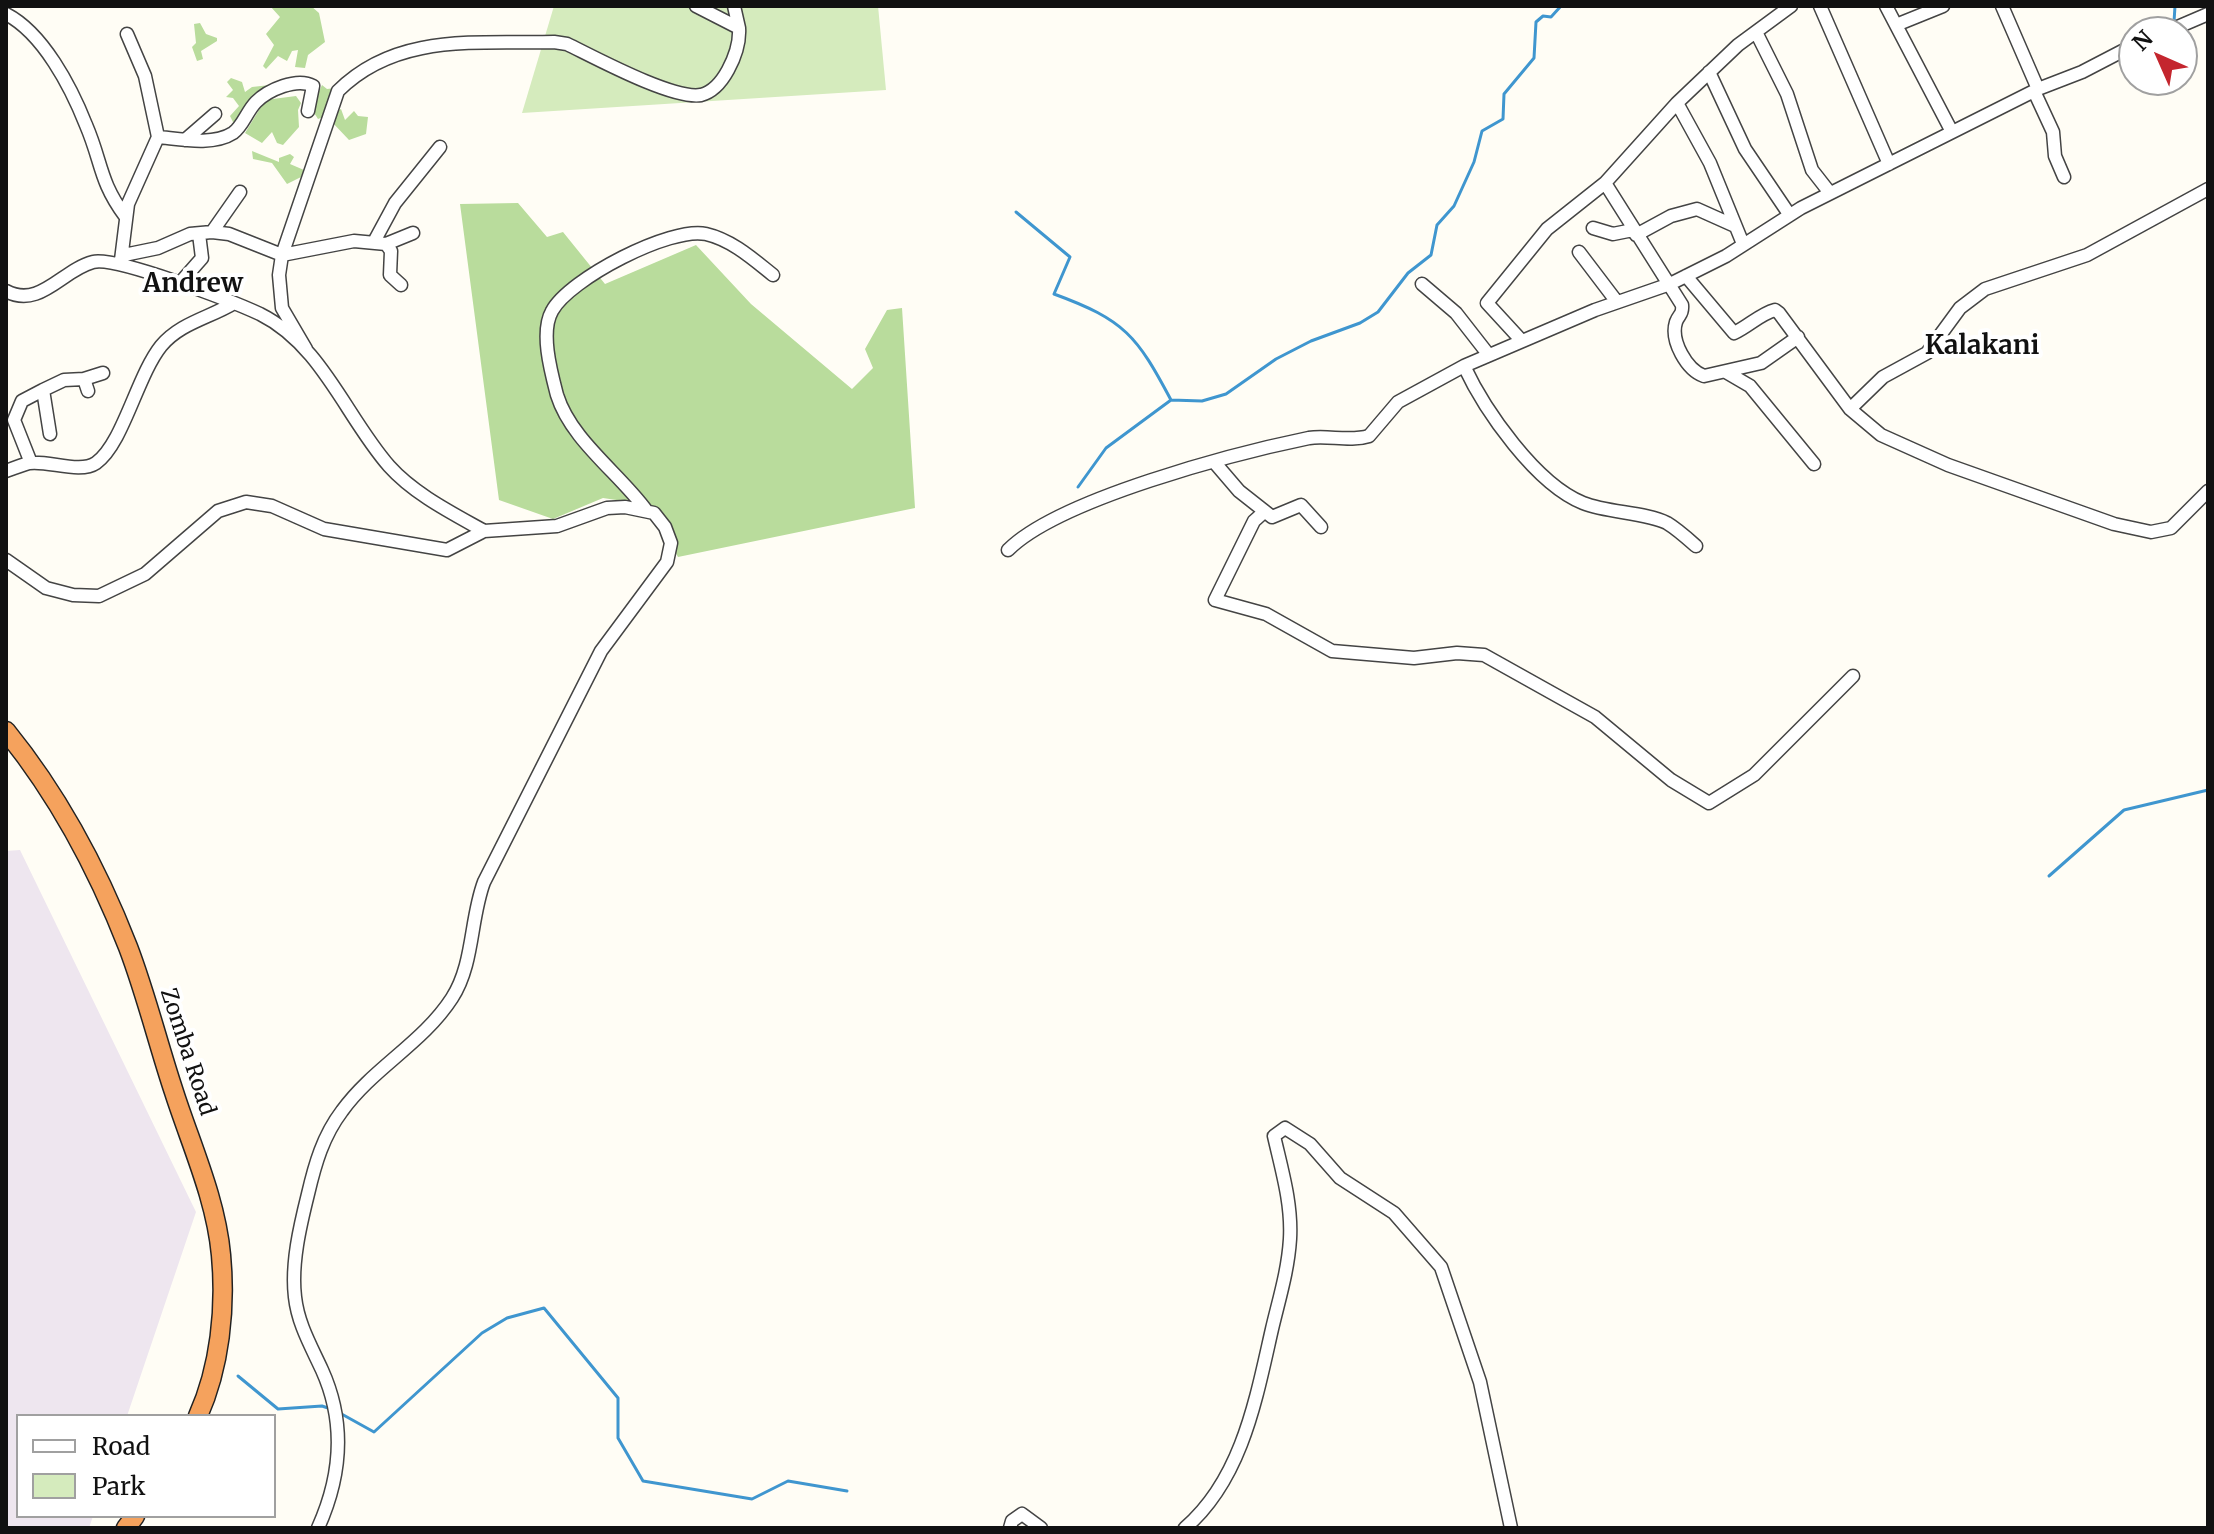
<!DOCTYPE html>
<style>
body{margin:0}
#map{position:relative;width:2214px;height:1534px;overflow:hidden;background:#fffdf5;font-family:Merriweather,serif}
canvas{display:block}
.frame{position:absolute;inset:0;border:8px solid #111;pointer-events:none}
.legend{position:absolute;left:16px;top:1414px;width:260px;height:104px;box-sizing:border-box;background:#fff;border:2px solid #a0a0a0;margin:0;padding:10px 14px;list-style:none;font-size:24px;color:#111}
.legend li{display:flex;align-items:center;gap:16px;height:40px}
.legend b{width:40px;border:2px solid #a0a0a0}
.north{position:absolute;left:2118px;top:16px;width:80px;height:80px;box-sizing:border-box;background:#fff;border:2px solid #a0a0a0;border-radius:50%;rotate:315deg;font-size:22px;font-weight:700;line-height:32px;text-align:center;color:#111}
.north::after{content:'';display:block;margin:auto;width:28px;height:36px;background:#c4262e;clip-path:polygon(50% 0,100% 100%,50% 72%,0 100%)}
</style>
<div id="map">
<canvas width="2214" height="1534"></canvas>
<div class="frame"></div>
<ul class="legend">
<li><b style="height:10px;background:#fff"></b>Road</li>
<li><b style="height:22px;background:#d5ebbd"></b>Park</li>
</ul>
<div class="north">N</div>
</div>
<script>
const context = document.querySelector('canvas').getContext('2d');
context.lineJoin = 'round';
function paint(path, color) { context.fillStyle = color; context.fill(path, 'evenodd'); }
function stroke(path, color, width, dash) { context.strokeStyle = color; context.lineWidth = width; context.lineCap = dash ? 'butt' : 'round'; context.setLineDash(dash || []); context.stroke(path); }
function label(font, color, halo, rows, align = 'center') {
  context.font = font + ' Merriweather,serif'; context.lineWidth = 8; context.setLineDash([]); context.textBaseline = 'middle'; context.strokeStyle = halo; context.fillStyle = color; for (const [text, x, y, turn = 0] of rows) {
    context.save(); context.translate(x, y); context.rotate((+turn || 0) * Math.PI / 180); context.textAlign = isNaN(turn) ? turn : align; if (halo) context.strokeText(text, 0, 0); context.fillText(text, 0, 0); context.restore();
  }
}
paint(new Path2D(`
 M20,850L196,1212L127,1416H18V1516H93L89,1528H6V851Z`), '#eee6ef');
paint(new Path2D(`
 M554,6H878L886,90L522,113Z`), '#d5ebbd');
paint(new Path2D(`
 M270,6H311L319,13L325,42L308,55L305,68L295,67L298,50L292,51L287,61L278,56L266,69L263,66L274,45L266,34L280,17Z
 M200,23L206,34L217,38V41L201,51L203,59L197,61L192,47L196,43L194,24Z
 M231,78L242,82L245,92L252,87L270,85L273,91L234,124L230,116L239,106L233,98L226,97L233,90L227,82Z
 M322,85L327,89L335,88L328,115L318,119L311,108Z
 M296,96L301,103L298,110L299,127L283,145L277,143L272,132L262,143L245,133L265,100Z
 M341,109L345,120L354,111L358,116L368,117L366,134L349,140L331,121L333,113Z
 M252,151L279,162V158L290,154L294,157L290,164L304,170L301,177L287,184L272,163L253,159Z
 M518,203L547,237L563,232L605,284L696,245L751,304L852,389L873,368L865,349L887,310L902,308L915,508L678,557L649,505L603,498L553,519L499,500L460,204Z`), '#b9dc9c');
stroke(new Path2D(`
 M2174,22L2175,6
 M1016,212L1070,257L1054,294C1125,320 1137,336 1171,400
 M1078,487L1106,448L1171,400L1202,401L1226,394L1276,359L1311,341L1360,323L1378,312L1408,273L1431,255L1437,225L1454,206L1474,162L1482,131L1503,119L1504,94L1534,58L1536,22L1543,16L1551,17L1561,6
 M2049,876L2124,810L2208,790
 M238,1376L278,1409L322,1406L331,1409
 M338,1412L374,1432L482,1333L507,1318L544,1308L618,1398V1438L643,1481L752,1499L788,1481L847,1491`), '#3f96cf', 3);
const minor = new Path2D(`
 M734,6L739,28
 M1820,6L1889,164
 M1886,6L1952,132
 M2002,6L2038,89
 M6,14C43,33 71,87 86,125C102,162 99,181 125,216
 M1896,25L1943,6
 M1756,32L1787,94L1812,170L1830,193
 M2166,32L2208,14
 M1709,72L1745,149L1789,214
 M2034,91L2053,132L2055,156L2064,177
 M1677,103L1710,163L1743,244
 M158,137C180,139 213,146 233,133C243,126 247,111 256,102C268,90 297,77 313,86L308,111
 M185,140L215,114
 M1605,183L1682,305C1683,315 1679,314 1676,322C1670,341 1687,370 1704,376L1761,363L1798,337
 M1593,228L1613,234L1633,230
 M212,232L240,192
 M1636,235L1671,216L1697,209L1735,226
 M375,240L395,203L440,147
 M386,244L391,251L390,275L401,285
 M1579,252L1617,302
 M124,255L158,248L190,234L212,232L229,234L282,255L354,241L386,244L413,233
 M121,260L128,204L158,137L145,76L127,34
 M1686,276L1734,333C1749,326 1760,314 1775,310L1779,313L1850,409L1881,435L1948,465L2114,524L2151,532L2171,528L2208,491
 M180,283L202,258L199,234
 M1422,284L1456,313L1488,354
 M6,291C40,309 62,270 93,262C116,256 234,302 260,314C322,345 346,417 389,466C414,494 452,513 484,531
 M1521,340L1487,303L1547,229L1605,183L1677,103L1738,45L1791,6
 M306,349L282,308L279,275L282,255L338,91C397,32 478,44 554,42L567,44C594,57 673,100 701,95C713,92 722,81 728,70C735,57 740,43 739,28L696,6
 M1464,366C1485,411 1536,484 1583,503C1608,513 1645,512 1667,523C1677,529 1687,538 1696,546
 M1726,372L1750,386L1814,464
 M84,379L103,373
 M1850,409L1883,377L1927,353L1960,308L1985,289L2087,255L2208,189
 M50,434L43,390L64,380L84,379L88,391
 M31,463L14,420L22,401L43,390
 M1215,463L1239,491L1272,517L1301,505L1321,527
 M6,471C14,468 22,465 29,463C48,460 80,474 96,463C123,444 137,376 161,346C180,323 209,318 234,303
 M646,510C619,473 571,440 557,395C551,372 540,332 552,311C569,279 671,226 706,234C732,240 753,259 773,275
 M1264,512L1254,521L1215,600L1266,614L1332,651L1414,658L1457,653L1484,655L1595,717L1671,780L1709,803L1754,775L1853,676
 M1008,550C1059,499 1236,453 1309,438C1328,435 1350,442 1369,436L1398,402L1464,366L1595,310L1670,284L1726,256L1801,208L2038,89L2082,72L2134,45
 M6,560L46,588L73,595L99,596L145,574L218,511L246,502L272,506L324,529L447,550L484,531L557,526L607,508L625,507L654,513L665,527L671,543L667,562L601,651L484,882C470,919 474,964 452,998C423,1043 373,1068 342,1111C323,1136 315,1164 308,1194C300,1226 291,1264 295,1297C298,1324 311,1346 322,1370C346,1423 341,1477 318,1528
 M1010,1528L1012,1521L1022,1514L1041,1528
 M1185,1528C1242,1479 1256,1399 1272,1329C1279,1299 1288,1271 1290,1239C1292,1204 1282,1171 1274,1136L1285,1128L1310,1144L1340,1178L1394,1213L1441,1267L1480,1382L1511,1528`);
const highway = new Path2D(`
 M6,731C58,795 98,870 128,947C146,994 158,1044 174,1092C191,1145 216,1199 221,1255C226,1308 220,1367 198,1416
 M126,1528L135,1516`);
stroke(minor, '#444', 15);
stroke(highway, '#222', 21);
stroke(minor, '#fff', 12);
stroke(highway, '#f5a25d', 18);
label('22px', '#111', '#fff', [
 ["Zomba Road",187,1052,72]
]);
label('bold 26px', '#111', '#fff', [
 ["Andrew",193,285],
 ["Kalakani",1982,347]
]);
</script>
